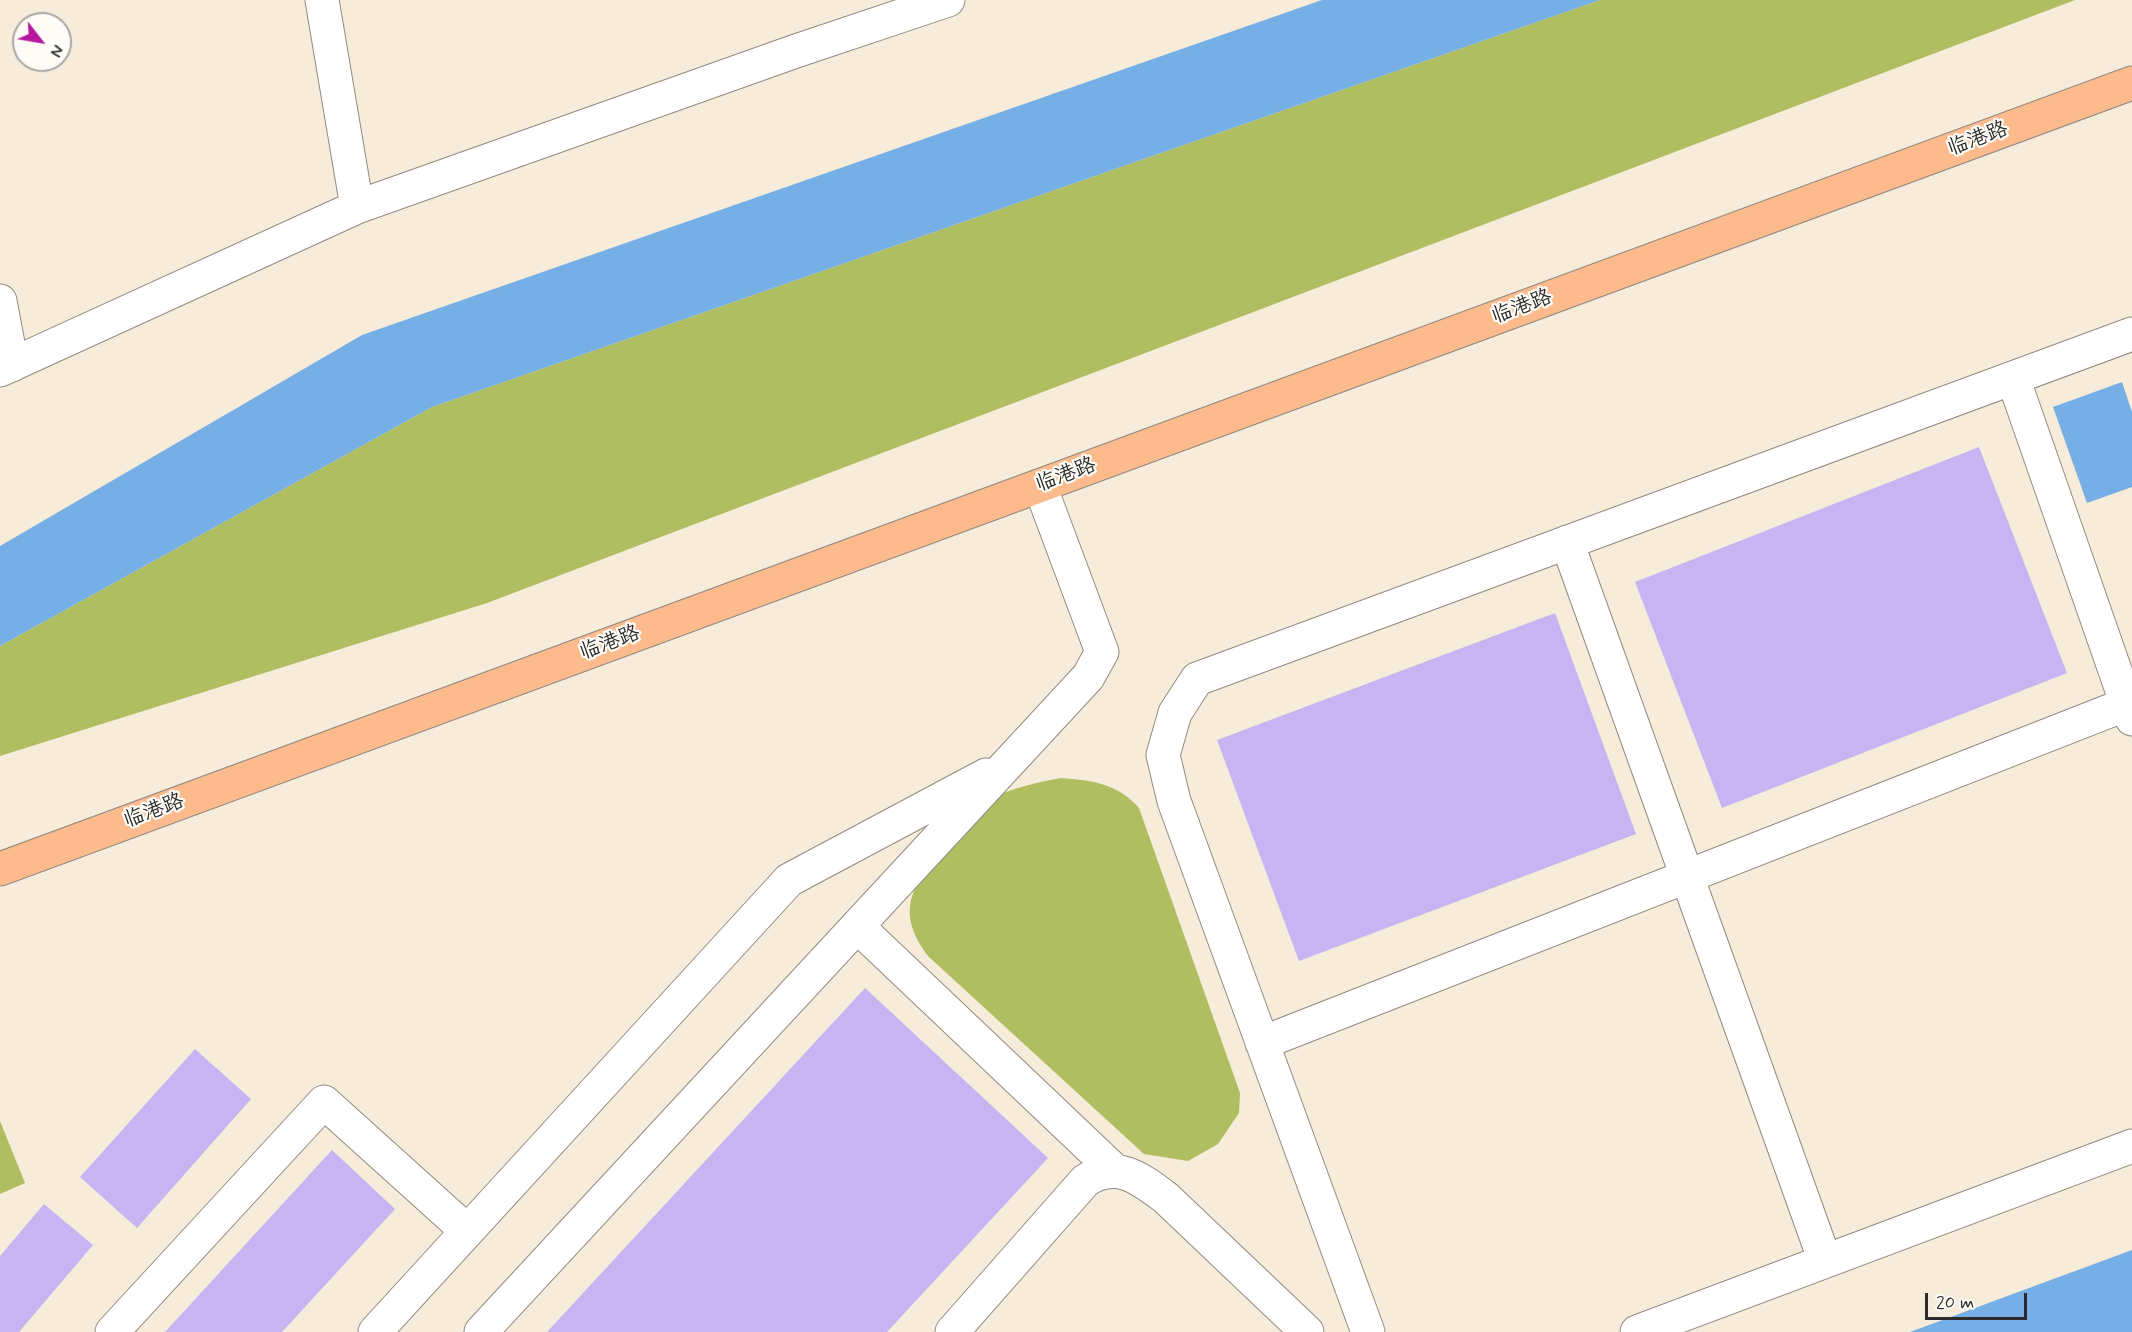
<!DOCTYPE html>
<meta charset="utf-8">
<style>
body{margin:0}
#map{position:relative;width:2132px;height:1332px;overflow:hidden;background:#f7ebd9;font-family:Mynerve,sans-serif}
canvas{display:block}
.north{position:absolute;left:12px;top:12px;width:60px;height:60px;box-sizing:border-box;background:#fdfcf7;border:2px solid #a9a8a5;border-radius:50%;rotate:121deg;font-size:16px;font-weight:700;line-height:24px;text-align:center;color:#2b2b2b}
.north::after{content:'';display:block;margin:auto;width:21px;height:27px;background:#b5179e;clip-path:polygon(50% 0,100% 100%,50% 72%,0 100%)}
.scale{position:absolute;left:1925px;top:1293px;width:102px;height:27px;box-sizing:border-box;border:3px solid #2b2b2b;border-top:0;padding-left:8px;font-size:18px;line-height:21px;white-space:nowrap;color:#2b2b2b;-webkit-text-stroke:4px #fdfcf7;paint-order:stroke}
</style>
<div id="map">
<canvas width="2132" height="1332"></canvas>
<div class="north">N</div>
<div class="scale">20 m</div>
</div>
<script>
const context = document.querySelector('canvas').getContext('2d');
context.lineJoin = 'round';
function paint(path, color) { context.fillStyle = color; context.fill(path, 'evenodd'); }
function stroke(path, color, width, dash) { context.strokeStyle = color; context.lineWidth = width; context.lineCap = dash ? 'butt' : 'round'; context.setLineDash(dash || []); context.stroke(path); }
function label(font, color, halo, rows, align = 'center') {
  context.font = font + ' Mynerve,"LXGW WenKai TC",sans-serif'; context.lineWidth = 4.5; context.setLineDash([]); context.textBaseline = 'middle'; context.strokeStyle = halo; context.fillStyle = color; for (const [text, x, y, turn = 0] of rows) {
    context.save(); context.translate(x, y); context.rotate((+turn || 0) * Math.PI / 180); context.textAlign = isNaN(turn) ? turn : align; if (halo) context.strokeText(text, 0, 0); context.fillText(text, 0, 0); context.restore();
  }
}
paint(new Path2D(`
 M1600,0H2075L487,603L0,756V646L432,407Z
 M1061,778C1091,780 1119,784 1139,808L1240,1093L1239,1113L1218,1144L1188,1161L1144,1154L929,957C890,907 917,879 953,839C963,827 974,811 987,802C1005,789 1039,782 1061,778Z
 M0,1121L25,1183L0,1194Z`), '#afbe61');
paint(new Path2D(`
 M1322,0H1600L432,407L0,646V546L362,335Z
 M2122,382L2132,412V487L2087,503L2053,407Z
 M2132,1250V1332H1910Z`), '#75afe6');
paint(new Path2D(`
 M1979,447L2067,673L1722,808L1635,582Z
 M1555,613L1636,834L1299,961L1217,740Z
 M865,988L1048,1158L887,1332H547Z
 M195,1049L251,1099L137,1228L80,1177Z
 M332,1150L395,1209L282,1332H165Z
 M44,1204L93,1245L19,1332H0V1256Z`), '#c8b4f3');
const minor = new Path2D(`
 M322,0L357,207
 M0,301L12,365
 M0,370L357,207L796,51L948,0
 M2013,378L2132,719
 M1567,542L1825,1261
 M857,926L1114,1170
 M1262,1043L2127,704
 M112,1332L324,1102L467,1231
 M375,1332L789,880L986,775
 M481,1332L1088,677L1102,652L1040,486
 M952,1332L1085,1181C1116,1159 1141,1179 1166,1198L1307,1332
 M1368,1332L1174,801L1163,755L1175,713L1197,679L2132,334
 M1637,1332L2132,1146`);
const major = new Path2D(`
 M0,869L2132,83`);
stroke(minor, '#918b82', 35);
stroke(major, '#918b82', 35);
stroke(minor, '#fff', 33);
stroke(major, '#fcba8d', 33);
label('21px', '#2b2b2b', '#fdfcf7', [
 ["临港路",1978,140,-20],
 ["临港路",1522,308,-20],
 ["临港路",1066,476,-20],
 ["临港路",610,644,-20],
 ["临港路",154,812,-20]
]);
</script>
